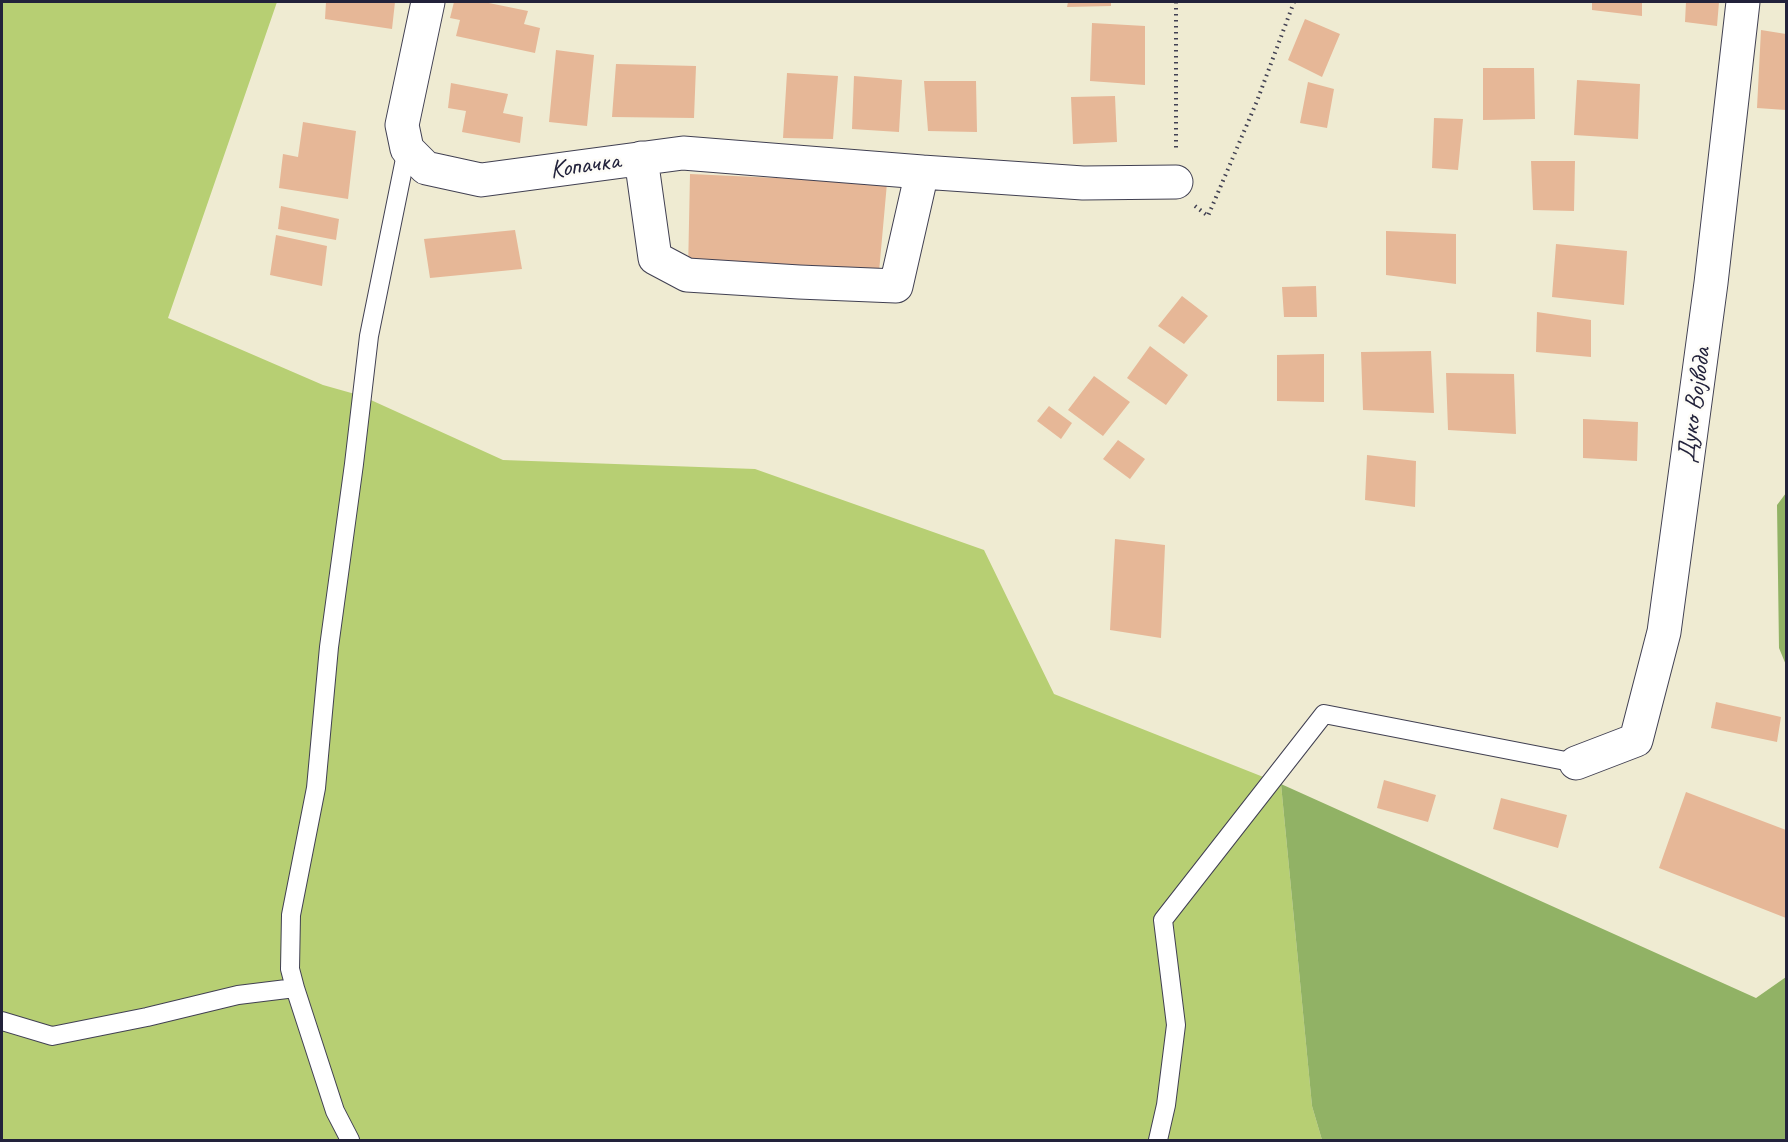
<!DOCTYPE html>
<meta charset="utf-8">
<style>
body{margin:0}
#map{position:relative;width:1788px;height:1142px;overflow:hidden;background:#efebd2;font-family:Caveat,sans-serif}
canvas{display:block}
.frame{position:absolute;inset:0;border:3px solid #22223b;pointer-events:none}
</style>
<div id="map">
<canvas width="1788" height="1142"></canvas>
<div class="frame"></div>
</div>
<script>
const context = document.querySelector('canvas').getContext('2d');
context.lineJoin = 'round';
function paint(path, color) { context.fillStyle = color; context.fill(path, 'evenodd'); }
function stroke(path, color, width, dash) { context.strokeStyle = color; context.lineWidth = width; context.lineCap = dash ? 'butt' : 'round'; context.setLineDash(dash || []); context.stroke(path); }
function label(font, color, halo, rows, align = 'center') {
  context.font = font + ' Caveat,sans-serif'; context.lineWidth = 5; context.setLineDash([]); context.textBaseline = 'middle'; context.strokeStyle = halo; context.fillStyle = color; for (const [text, x, y, turn = 0] of rows) {
    context.save(); context.translate(x, y); context.rotate((+turn || 0) * Math.PI / 180); context.textAlign = isNaN(turn) ? turn : align; if (halo) context.strokeText(text, 0, 0); context.fillText(text, 0, 0); context.restore();
  }
}
paint(new Path2D(`
 M2,2H277L168,318L323,385L362,396L503,460L755,469L984,550L1054,694L1281,784L1312,1106L1322,1140H2Z`), '#b7cf73');
paint(new Path2D(`
 M1786,493V665L1779,648L1777,505Z
 M1281,784L1756,998L1786,977V1140H1322L1312,1106Z`), '#91b265');
paint(new Path2D(`
 M326,2H395L392,29L325,19Z
 M454,2H484L528,11L524,24L540,28L535,53L456,36L460,20L450,18Z
 M1068,2H1111V6L1067,7Z
 M1592,2H1642V16L1592,10Z
 M1686,2H1719L1717,26L1685,22Z
 M1305,19L1340,34L1322,77L1288,60Z
 M1092,23L1145,26V85L1090,81Z
 M1761,30L1786,34V110L1757,108Z
 M556,50L594,55L587,126L549,122Z
 M616,64L696,66L694,118L612,117Z
 M1483,68H1534L1535,119L1483,120Z
 M787,73L838,76L833,139L783,138Z
 M854,76L902,80L899,132L852,129Z
 M1577,80L1640,84L1638,139L1574,135Z
 M924,81H976L977,132L928,131Z
 M1308,82L1334,89L1327,128L1300,123Z
 M451,83L508,94L503,113L523,117L520,143L462,132L466,111L448,108Z
 M1115,96L1117,142L1073,144L1071,97Z
 M1434,118L1463,119L1458,170L1432,168Z
 M303,122L356,131L348,199L279,188L283,154L298,157Z
 M1531,161H1575L1574,211L1533,210Z
 M690,174L887,183L878,283L688,272Z
 M281,206L339,219L336,240L278,229Z
 M515,230L522,269L430,278L424,239Z
 M1386,231L1456,234V284L1386,275Z
 M276,235L327,246L322,286L270,275Z
 M1556,244L1627,251L1624,305L1552,297Z
 M1316,286L1317,317H1284L1282,287Z
 M1182,296L1208,316L1184,344L1158,326Z
 M1537,312L1591,320V357L1536,352Z
 M1150,346L1188,375L1166,405L1127,378Z
 M1431,351L1434,413L1363,410L1361,352Z
 M1324,354V402L1277,401V355Z
 M1446,373L1514,374L1516,434L1448,430Z
 M1094,376L1130,402L1103,436L1068,410Z
 M1049,406L1072,423L1061,439L1037,421Z
 M1583,419L1638,422L1637,461L1583,458Z
 M1118,440L1145,459L1130,479L1103,459Z
 M1367,455L1416,461L1415,507L1365,500Z
 M1115,539L1165,545L1161,638L1110,630Z
 M1716,702L1781,717L1777,742L1711,728Z
 M1384,780L1436,795L1428,822L1377,808Z
 M1686,792L1786,830V918L1659,868Z
 M1501,798L1567,815L1558,848L1493,829Z`), '#e6b797');
const lane = new Path2D(`
 M295,988L290,969L291,915L316,788L329,647L354,464L369,336L407,149
 M2,1021L52,1036L147,1017L238,995L295,988L335,1111L350,1140
 M1158,1140L1166,1105L1176,1025L1163,920L1324,714L1576,763`);
const street = new Path2D(`
 M428,2L402,125L407,149L426,168L481,180L683,153L922,172
 M641,158L655,258L687,275L799,282L896,286L922,172L1083,183L1176,182
 M1576,763L1636,740L1664,632L1711,283L1743,2`);
stroke(lane, '#414052', 20);
stroke(street, '#414052', 35);
stroke(new Path2D(`
 M1176,2V151
 M1195,206L1208,216L1257,101L1294,2`), '#414052', 4, [1.5, 4.5]);
stroke(lane, '#fff', 18);
stroke(street, '#fff', 33);
label('26px', '#22223b', '#fdfcf7', [
 ["Копачка",585,166,-8],
 ["Дуко Војвода",1695,405,-82]
]);
</script>
